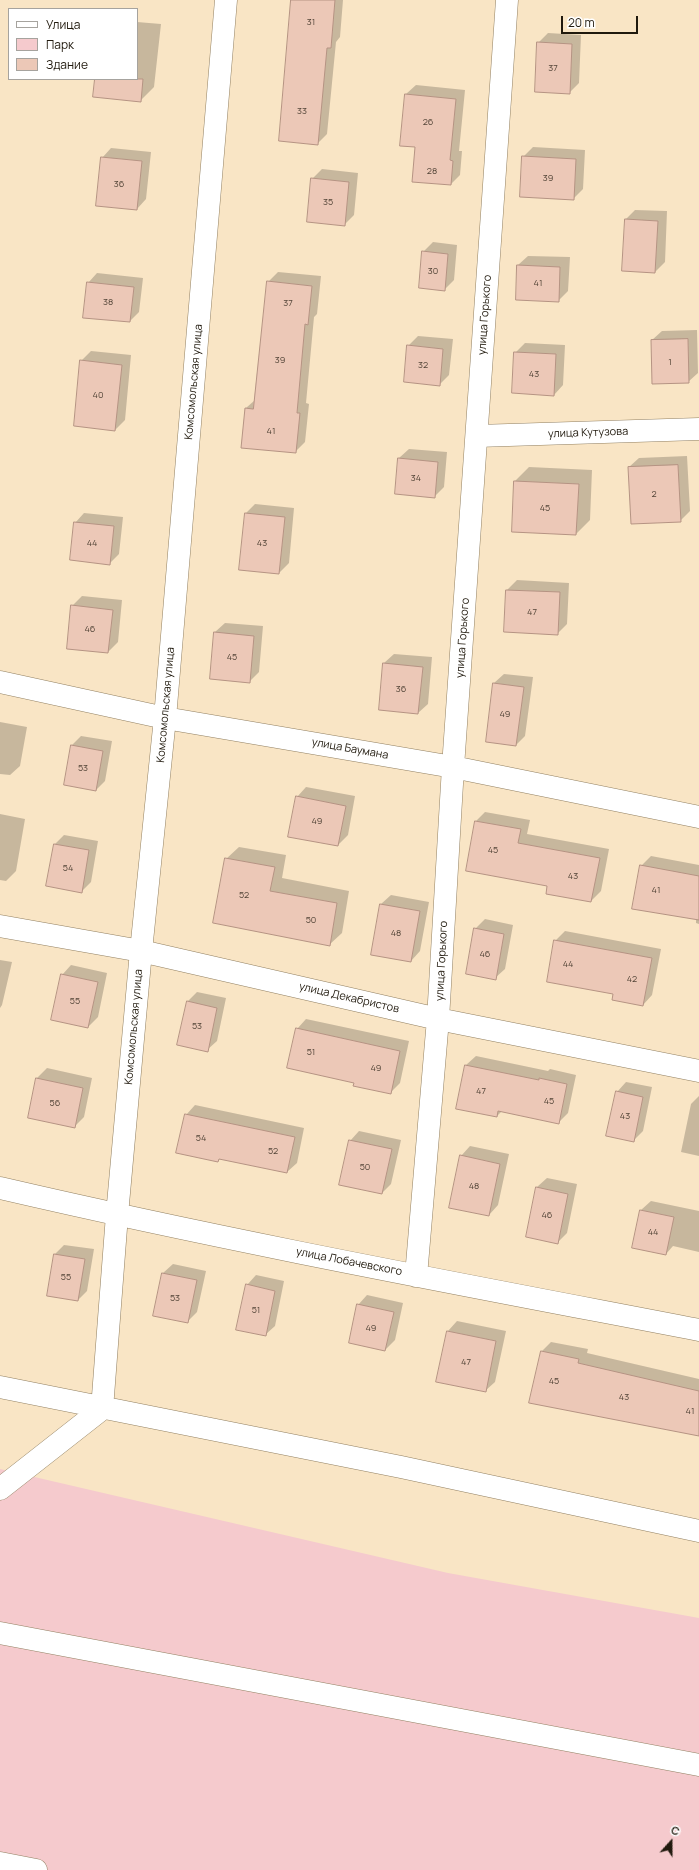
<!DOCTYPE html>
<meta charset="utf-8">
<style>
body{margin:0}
#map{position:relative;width:699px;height:1870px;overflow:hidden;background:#f9e5c5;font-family:Manrope,sans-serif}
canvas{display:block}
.legend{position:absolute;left:8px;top:8px;width:130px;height:72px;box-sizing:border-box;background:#fff;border:1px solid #a6a39e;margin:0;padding:5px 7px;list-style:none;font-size:12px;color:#20190d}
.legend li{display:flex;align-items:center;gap:8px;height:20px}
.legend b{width:20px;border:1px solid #a6a39e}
.north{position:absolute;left:651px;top:1822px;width:40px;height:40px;-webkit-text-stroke:3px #fff;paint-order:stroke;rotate:21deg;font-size:11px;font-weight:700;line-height:16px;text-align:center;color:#20190d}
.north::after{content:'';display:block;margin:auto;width:14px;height:18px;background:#20190d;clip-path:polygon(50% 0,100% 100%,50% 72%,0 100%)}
.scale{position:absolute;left:561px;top:16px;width:77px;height:18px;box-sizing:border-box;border:2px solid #20190d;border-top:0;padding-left:5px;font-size:12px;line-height:14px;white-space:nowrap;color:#20190d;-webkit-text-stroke:3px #fff;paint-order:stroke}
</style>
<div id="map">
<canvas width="699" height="1870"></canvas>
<ul class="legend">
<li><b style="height:5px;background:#fff"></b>Улица</li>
<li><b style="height:11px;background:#f5cacd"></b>Парк</li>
<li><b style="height:11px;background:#ecc8b7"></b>Здание</li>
</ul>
<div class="north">С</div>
<div class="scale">20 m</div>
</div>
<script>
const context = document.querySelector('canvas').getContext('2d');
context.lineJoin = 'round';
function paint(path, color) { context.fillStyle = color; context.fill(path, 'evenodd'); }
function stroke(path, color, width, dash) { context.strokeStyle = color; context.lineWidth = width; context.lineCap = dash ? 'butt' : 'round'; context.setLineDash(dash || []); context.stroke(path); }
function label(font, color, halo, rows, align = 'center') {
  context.font = font + ' Manrope,sans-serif'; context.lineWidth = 3; context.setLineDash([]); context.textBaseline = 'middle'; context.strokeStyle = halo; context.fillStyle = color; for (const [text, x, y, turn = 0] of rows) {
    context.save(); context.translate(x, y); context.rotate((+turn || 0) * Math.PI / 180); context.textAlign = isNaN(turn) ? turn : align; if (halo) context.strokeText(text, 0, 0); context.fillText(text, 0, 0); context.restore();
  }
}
paint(new Path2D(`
 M0,1469L448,1573L699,1618V1870H0Z`), '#f5cacd');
paint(new Path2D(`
 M292,0H343L340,37L336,42L327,134L317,144Z
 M137,22L161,24L154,87L140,101L96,79H137Z
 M548,33L581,35L579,83L569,93L538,43Z
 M416,85L465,90L459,151H462L460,175L451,184L416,146L406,94Z
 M533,147L585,150L583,189L573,199L523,157Z
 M111,148L151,152L146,199L137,209L102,158Z
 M322,169L358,173L354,215L344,225L312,179Z
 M635,210L667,211L665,262L655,272L626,219Z
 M433,242L457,245L454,280L444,290L423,252Z
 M528,256L570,257L568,291L558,301L518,265Z
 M278,272L321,276L317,314L314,317L306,403L309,404L305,442L295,452L246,408L255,400L268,282Z
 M97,273L143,278L139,312L130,321L88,283Z
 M697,330L698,373L688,382L652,340L662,331Z
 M418,336L453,339L449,375L439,385L408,346Z
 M525,343L565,345L563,385L554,395L515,353Z
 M91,351L131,355L125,420L115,430L81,361Z
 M409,449L447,452L444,487L434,497L399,458Z
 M687,456L690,511L680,521L629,467L639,458Z
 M529,467L592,470L590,520L576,534L515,481Z
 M255,504L294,508L289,563L279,573L246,513Z
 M84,513L123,517L119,554L109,564L75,523Z
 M517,580L569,583L567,624L557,634L505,631L507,590Z
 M82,596L122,600L118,642L108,652L72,606Z
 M225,623L263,626L259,672L249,682L215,632Z
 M394,654L432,657L428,704L418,713L384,663Z
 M504,674L533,677L525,736L516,745L494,683Z
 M0,722L27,727L20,766L10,775L0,774Z
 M81,736L112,741L105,781L96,790L72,745Z
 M306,787L355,796L348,835L338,845L297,797Z
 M485,812L530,820L527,834L609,849L601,891L591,901L549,886L476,821Z
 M0,814L25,819L16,871L6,881L0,880Z
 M64,835L98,841L91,882L81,892L55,844Z
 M239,847L286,855L282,878L349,891L342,933L329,945L226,859Z
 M651,856L699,865V924L696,923V919L641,866Z
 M391,895L429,902L420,951L411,961L381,904Z
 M485,919L513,925L505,969L495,978L475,929Z
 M565,931L661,949L652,995L643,1005L614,993L555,941Z
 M0,960L12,962L2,1005L0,1008Z
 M71,965L107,973L98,1017L88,1027L62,975Z
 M197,992L226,998L217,1041L207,1050L187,1002Z
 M306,1019L409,1041L400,1083L390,1093L355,1082L297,1029Z
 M476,1056L548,1071L550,1069L576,1075L568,1113L558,1123L502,1111L497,1116L457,1108L466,1065Z
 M47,1068L92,1078L84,1117L74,1127L29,1117L37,1078Z
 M626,1082L652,1087L643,1131L633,1141L617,1092Z
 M699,1096V1156L681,1152L691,1104Z
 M195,1105L304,1128L297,1163L287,1172L220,1158L218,1161L186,1115Z
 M359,1131L401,1140L391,1184L382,1193L350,1141Z
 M470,1146L509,1154L498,1205L489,1215L461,1156Z
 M547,1178L577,1184L567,1233L558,1242L537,1187Z
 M651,1201L699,1211V1252L673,1246L666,1254L641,1210Z
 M64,1245L94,1249L87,1291L78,1300L55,1254Z
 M173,1264L206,1271L197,1312L187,1322L163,1273Z
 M256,1275L284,1281L275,1326L265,1335L247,1285Z
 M367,1295L403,1303L395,1340L385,1350L358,1305Z
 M457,1321L506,1331L495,1382L485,1391L437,1381L448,1331Z
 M551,1342L588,1349L587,1353L699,1379V1435L531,1403L541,1352Z`), '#0003');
const building = new Path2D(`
 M291,0H335L331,48H327L318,145L279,141Z
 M537,42L572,44L570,94L535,92Z
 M95,79H143L141,102L93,97Z
 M405,94L456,99L450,160L453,161L451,185L412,182L415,147L400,146Z
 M522,156L576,159L574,200L520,197Z
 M101,157L142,161L137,210L96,206Z
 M311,178L349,182L345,226L307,222Z
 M625,219L658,221L655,273L622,271Z
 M422,251L448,254L445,291L419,288Z
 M517,265L560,267L559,302L516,300Z
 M267,281L312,286L308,325L305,324L297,413H300L296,453L241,448L245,408L253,409Z
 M87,282L134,287L130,322L83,318Z
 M688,339L689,383L652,384L651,340Z
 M407,345L443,349L440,386L404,382Z
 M514,352L556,354L554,396L512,393Z
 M80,360L122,365L115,431L74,426Z
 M398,458L438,462L435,498L395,494Z
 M678,465L681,522L631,524L628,467Z
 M514,481L579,484L576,535L512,532Z
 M245,513L285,517L279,574L239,570Z
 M74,522L114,526L110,565L70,560Z
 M506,590L560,592L558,635L504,632Z
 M71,605L113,610L108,653L67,649Z
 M214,632L254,636L250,683L210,679Z
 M383,663L423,667L418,714L379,710Z
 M493,683L524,687L516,746L486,742Z
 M71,745L103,751L96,791L64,785Z
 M296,796L346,806L338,846L288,837Z
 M475,821L521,829L518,843L600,858L591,902L546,894L547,886L466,871Z
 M54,844L89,850L82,893L46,886Z
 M225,858L275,867L270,891L337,903L330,946L213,923Z
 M640,865L699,876V920L632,909Z
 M380,904L420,911L411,962L371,955Z
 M474,928L504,934L496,980L466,974Z
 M554,940L652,958L643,1006L612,1000L613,994L547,982Z
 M61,974L98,982L88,1028L51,1020Z
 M187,1001L217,1008L208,1052L177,1045Z
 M296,1028L400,1051L391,1094L353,1086L354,1083L287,1068Z
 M465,1065L539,1080V1078L567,1084L559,1124L498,1111L497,1117L456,1109Z
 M36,1078L83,1088L75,1128L28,1118Z
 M616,1091L643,1097L634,1142L606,1136Z
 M185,1114L295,1137L287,1173L219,1159L218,1162L176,1153Z
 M349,1140L392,1149L382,1194L339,1185Z
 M460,1155L500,1164L489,1216L449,1208Z
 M536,1187L568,1194L558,1244L526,1237Z
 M640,1210L674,1217L666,1255L632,1248Z
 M54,1254L85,1259L78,1301L47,1296Z
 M162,1273L197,1280L188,1323L153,1316Z
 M246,1284L275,1291L266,1336L236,1330Z
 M357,1304L394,1312L385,1351L349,1343Z
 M447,1331L496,1341L486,1392L436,1382Z
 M541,1351L579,1359L578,1363L699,1391V1436L529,1403Z`);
paint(building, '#ecc8b7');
stroke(building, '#b59383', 1);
const minor = new Path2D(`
 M477,436L699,429
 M0,682L165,718L453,767L699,817
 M0,926L141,951L438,1019L699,1071
 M0,1188C232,1242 465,1285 699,1330
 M416,1276L438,1019L453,767L507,0
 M0,1387L401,1467L699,1531
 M0,1489L102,1409L117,1215L141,951L165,718L226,0
 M0,1633L699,1765
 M0,1863L36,1870`);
stroke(minor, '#928062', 23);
stroke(minor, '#fff', 22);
label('9px', '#534538', null, [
 ["31",311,22],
 ["37",553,68],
 ["33",302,111],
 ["26",428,122],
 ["28",432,171],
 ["39",548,178],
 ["36",119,184],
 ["35",328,202],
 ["30",433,271],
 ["41",538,283],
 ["38",108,302],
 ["37",288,303],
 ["39",280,360],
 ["1",670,362],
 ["32",423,365],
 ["43",534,374],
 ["40",98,395],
 ["41",271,431],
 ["34",416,478],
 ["2",654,494],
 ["45",545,508],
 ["44",92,543],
 ["43",262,543],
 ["47",532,612],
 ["46",90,629],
 ["45",232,657],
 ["36",401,689],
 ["49",505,714],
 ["53",83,768],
 ["49",317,821],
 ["45",493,850],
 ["54",68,868],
 ["43",573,876],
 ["41",656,890],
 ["52",244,895],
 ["50",311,920],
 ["48",396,933],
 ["46",485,954],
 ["44",568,964],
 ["42",632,979],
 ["55",75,1001],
 ["53",197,1026],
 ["51",311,1052],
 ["49",376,1068],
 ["47",481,1091],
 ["45",549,1101],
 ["56",55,1103],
 ["43",625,1116],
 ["54",201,1138],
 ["52",273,1151],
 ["50",365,1167],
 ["48",474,1186],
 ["46",547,1215],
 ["44",653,1232],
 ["55",66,1277],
 ["53",175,1298],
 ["51",256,1310],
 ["49",371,1328],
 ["47",466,1362],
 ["45",554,1381],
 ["43",624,1397],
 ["41",690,1411]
]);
label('11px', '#20190d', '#fff', [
 ["улица Горького",485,315,-86],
 ["Комсомольская улица",194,382,-85],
 ["улица Кутузова",588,433,-2],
 ["улица Горького",463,638,-86],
 ["Комсомольская улица",166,705,-85],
 ["улица Баумана",350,749,10],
 ["улица Горького",442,961,-87],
 ["улица Декабристов",349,998,13],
 ["Комсомольская улица",134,1027,-85],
 ["улица Лобачевского",349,1262,11]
]);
</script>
